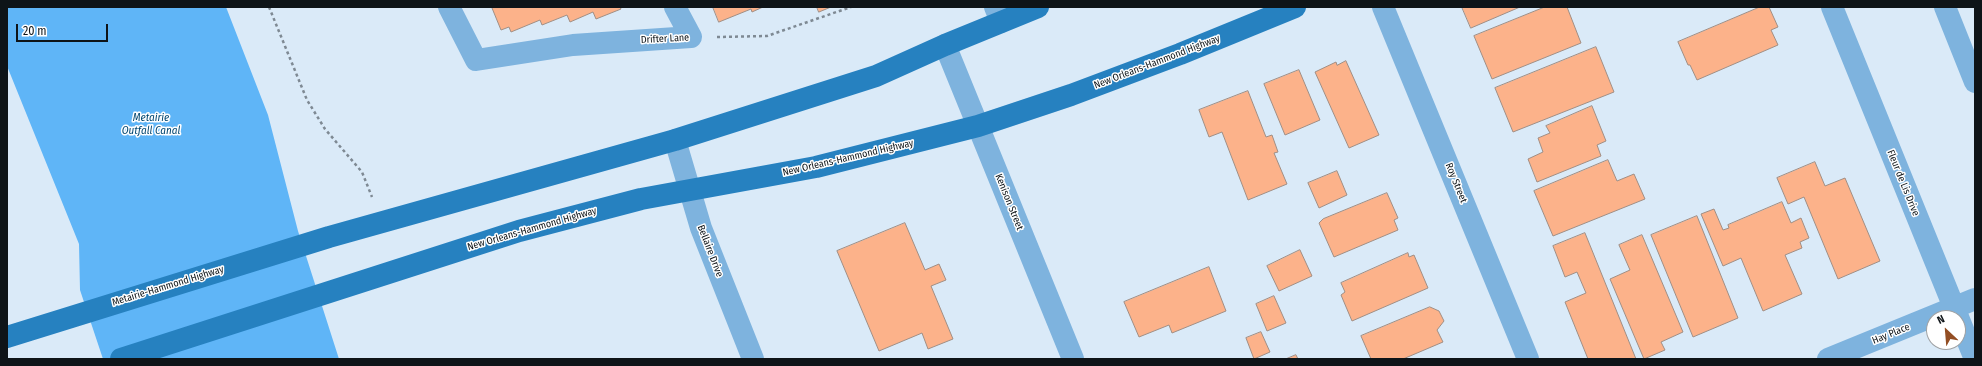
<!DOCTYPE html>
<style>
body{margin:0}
#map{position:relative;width:1982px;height:366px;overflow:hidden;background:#daeaf8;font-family:"Fira Sans Condensed",sans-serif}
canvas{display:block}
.frame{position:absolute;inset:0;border:8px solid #0e1418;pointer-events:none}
.north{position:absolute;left:1926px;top:310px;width:40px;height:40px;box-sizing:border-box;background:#fff;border:1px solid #9fa1a3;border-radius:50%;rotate:334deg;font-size:11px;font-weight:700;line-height:16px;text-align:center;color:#0e1418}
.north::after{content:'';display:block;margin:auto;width:14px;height:18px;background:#934e24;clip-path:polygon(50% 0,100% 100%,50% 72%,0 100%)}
.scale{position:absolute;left:16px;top:24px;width:92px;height:18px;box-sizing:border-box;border:2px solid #0e1418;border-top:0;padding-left:5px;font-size:12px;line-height:14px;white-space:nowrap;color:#0e1418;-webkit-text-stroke:3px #fff;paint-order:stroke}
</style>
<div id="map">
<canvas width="1982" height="366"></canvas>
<div class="frame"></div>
<div class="north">N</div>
<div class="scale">20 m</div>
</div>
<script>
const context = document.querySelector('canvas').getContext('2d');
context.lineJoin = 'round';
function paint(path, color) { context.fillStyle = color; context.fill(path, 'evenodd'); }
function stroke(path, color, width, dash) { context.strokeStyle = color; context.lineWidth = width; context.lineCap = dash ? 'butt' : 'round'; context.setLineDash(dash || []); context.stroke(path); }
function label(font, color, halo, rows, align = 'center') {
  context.font = font + ' "Fira Sans Condensed",sans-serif'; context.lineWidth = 3; context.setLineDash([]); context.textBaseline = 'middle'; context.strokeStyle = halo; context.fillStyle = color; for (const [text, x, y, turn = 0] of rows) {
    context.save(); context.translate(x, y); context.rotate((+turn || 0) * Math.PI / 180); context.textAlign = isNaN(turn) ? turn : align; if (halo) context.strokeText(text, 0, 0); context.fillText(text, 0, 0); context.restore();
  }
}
paint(new Path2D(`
 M7,7H226L268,115L298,231L339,359H103L80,290L79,244L7,66Z`), '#5fb5f7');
const building = new Path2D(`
 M620,7L621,9L596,19L593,12L570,22L567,15L542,25L540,20L511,32L509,27L501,30L492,8Z
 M713,7H763L752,12L751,9L719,22Z
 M817,7H831L819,12Z
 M1462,7H1520L1471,28Z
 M1545,7H1567L1581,43L1492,79L1474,36Z
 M1760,7H1769L1778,27L1771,30L1778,45L1697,80L1690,65H1688L1678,42Z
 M1596,47L1614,92L1513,132L1495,88Z
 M1346,61L1379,135L1349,148L1315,72L1336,62L1337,65Z
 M1299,70L1320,120L1285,135L1264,84Z
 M1248,91L1266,137L1272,135L1278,152L1274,153L1287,184L1248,200L1222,132L1209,137L1199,110Z
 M1592,106L1606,141L1597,145L1601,156L1537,182L1528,159L1543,152L1538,138L1550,133L1546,126Z
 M1608,160L1617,181L1634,174L1645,199L1553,236L1534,191Z
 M1815,162L1825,186L1845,178L1880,261L1838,279L1804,197L1788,204L1777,178Z
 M1337,171L1347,195L1319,208L1308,183Z
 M1387,193L1398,218L1394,220L1398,230L1334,257L1319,223L1323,219Z
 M1782,202L1791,223L1801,218L1809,238L1800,242L1802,248L1785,255L1802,294L1763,311L1741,258L1723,266L1701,214L1714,209L1723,230L1729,228L1728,225Z
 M1697,216L1738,318L1693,337L1651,235Z
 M905,223L925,270L939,264L946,280L931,286L953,339L928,349L922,333L879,351L837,251Z
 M1585,233L1636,359H1588L1565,302L1586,293L1577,272L1565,277L1553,246Z
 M1642,235L1683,332L1661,342L1665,350L1644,359L1610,279L1630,270L1619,245Z
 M1300,250L1312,276L1279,291L1267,266Z
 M1408,253L1409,257L1414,255L1428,288L1352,321L1341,295L1345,292L1341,283Z
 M1209,267L1226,311L1172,333L1169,325L1139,337L1124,302Z
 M1274,296L1286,323L1267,331L1256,304Z
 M1430,307L1439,311L1444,321L1437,330L1443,342L1403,359H1371L1361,336Z
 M1261,332L1270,352L1254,359L1246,338Z
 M1296,355L1298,359H1286Z`);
paint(building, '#fcb28a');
stroke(building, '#a08e84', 1);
stroke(new Path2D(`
 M269,7L307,100L325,129L362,172L372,197
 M717,37L767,36L851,7`), '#7e8993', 2.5, [3, 3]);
stroke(new Path2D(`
 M449,7L476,60L573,45L691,37L675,7
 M995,7L1001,22
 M1383,7L1528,359
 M1832,7L1975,359
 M1945,7L1975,82
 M945,45L1073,359
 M675,140L701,228L753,359
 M1828,359L1975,299`), '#7eb3de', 22);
stroke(new Path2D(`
 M7,337L329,237L675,140L876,76L945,45L1038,7
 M121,359L519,231L641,199L816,167L978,126L1071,95L1180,54L1295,7`), '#2681c0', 22);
label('10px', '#0e1418', '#fff', [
 ["Drifter Lane",665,39,-3],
 ["New Orleans-Hammond Highway",1157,62,-21],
 ["New Orleans-Hammond Highway",848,158,-13],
 ["Roy Street",1456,183,68],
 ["Fleur de Lis Drive",1903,183,68],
 ["Kenison Street",1009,202,68],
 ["New Orleans-Hammond Highway",532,229,-16],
 ["Bellaire Drive",710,251,69],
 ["Metairie-Hammond Highway",168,286,-17],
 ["Hay Place",1891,334,-22]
]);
label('italic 11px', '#004670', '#fff', [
 ["Metairie",151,118],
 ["Outfall Canal",151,131]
]);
</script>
